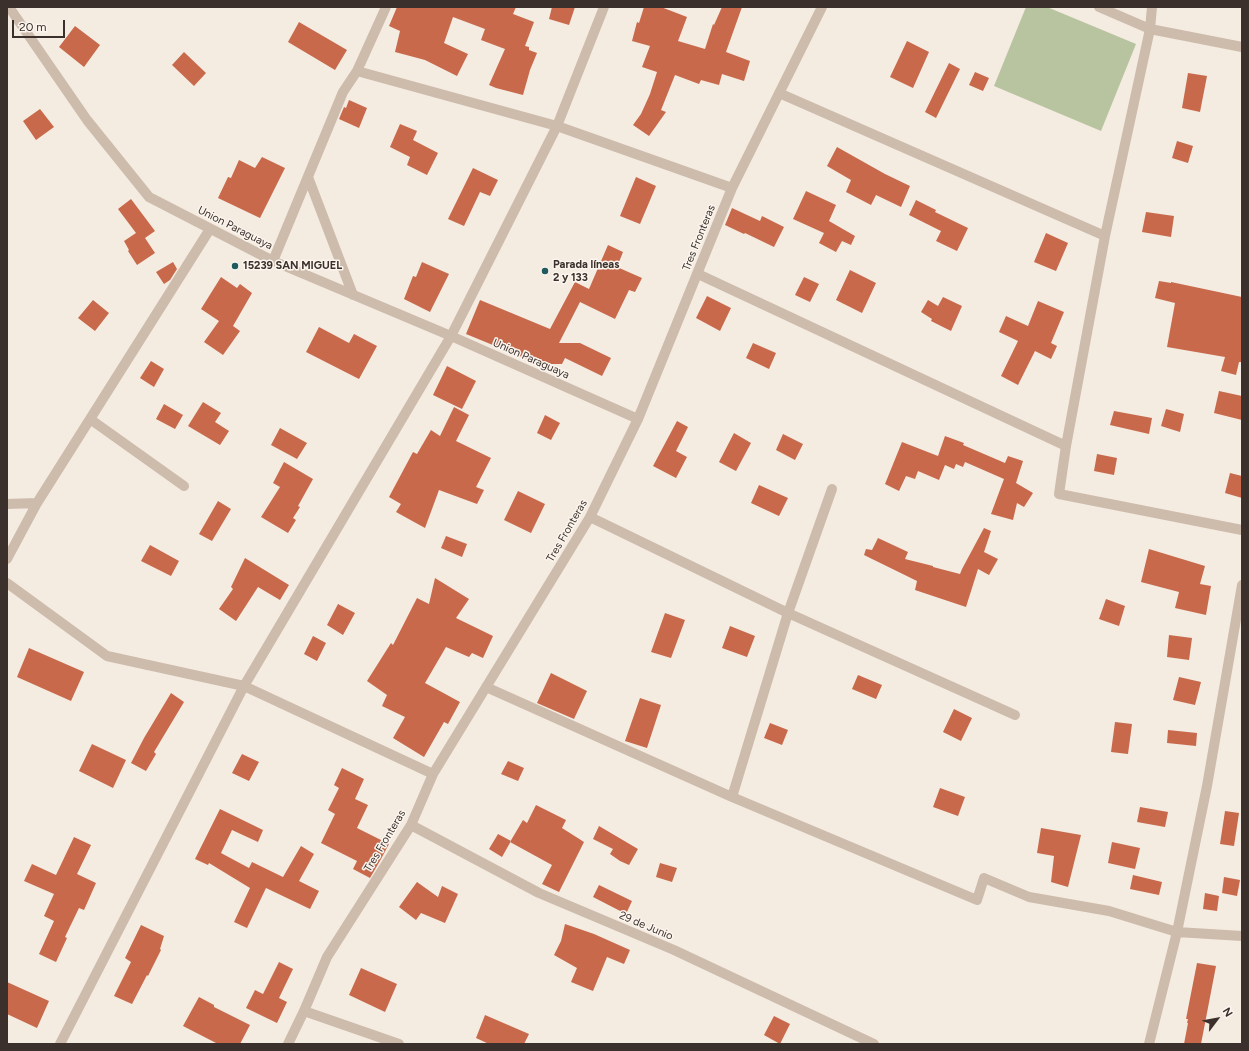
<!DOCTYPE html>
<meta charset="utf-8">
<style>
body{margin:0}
#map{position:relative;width:1249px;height:1051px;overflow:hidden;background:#f4ebe1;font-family:Figtree,sans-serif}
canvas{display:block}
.frame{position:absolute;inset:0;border:8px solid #3b302b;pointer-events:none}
.north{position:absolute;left:1197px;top:999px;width:40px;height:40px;-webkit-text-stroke:3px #fbf5ee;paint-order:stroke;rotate:58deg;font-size:11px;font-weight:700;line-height:16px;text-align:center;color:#3b302b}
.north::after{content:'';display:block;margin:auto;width:14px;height:18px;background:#3b302b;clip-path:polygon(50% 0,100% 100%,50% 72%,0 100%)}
.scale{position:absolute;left:12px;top:20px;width:53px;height:18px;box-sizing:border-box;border:2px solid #3b302b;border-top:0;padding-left:5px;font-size:12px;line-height:14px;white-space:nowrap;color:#3b302b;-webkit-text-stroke:3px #fbf5ee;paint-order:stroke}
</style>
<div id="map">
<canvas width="1249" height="1051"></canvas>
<div class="frame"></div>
<div class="north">N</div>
<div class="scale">20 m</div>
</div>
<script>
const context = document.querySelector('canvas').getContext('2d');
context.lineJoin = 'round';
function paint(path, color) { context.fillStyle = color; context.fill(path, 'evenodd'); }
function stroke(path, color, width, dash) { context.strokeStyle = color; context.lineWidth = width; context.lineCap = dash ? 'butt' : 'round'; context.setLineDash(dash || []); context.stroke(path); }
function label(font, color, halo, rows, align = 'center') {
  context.font = font + ' Figtree,sans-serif'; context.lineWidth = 3; context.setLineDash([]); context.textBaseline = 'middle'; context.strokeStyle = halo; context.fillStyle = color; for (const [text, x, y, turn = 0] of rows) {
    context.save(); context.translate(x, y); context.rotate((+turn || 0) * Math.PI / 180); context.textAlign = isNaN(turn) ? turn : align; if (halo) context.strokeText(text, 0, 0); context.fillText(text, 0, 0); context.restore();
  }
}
paint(new Path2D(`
 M1026,7H1047L1136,44L1101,131L994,86Z`), '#b8c4a0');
paint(new Path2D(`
 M397,7H516L513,14L534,22L525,46L529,47V50L537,53L530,70L523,95L496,88L489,85L505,49L481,40L485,29L453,17L444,43L468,54L457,76L425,60L395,52L400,31L389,26Z
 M552,7H575L569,25L549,19Z
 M644,7H661L687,17L678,41L705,49L713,24L714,25L722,7H742L726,52L750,61L744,81L722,74L719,85L701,80L699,84L675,75L661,110L666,112L649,136L633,125L641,114L650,94L657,72L642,67L650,46L632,41L637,22L639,23Z
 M299,22L347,50L335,70L288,42Z
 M75,26L100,45L84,67L59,47Z
 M907,41L929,52L913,88L890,77Z
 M184,52L206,73L194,86L172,65Z
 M949,63L960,69L936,118L925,112Z
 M975,72L989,78L983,91L969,85Z
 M1188,73L1207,76L1200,112L1182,108Z
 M349,100L367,108L359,128L339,119L344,107L346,108Z
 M40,109L54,127L36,140L23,121Z
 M400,124L417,131L413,140L438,153L427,175L407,165L410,157L390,147Z
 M1177,141L1193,146L1188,163L1172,158Z
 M837,147L885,174L910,186L901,207L876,195L871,205L846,192L851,180L827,166Z
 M262,157L285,168L260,218L218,198L228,177L231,178L239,160L255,168Z
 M473,168L498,180L490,196L480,192L464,226L448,219Z
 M636,177L656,186L640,224L620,216Z
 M806,191L836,205L829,221L855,236L851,245L842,241L836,252L819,243L824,233L793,219Z
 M131,199L155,231L145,238L155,253L137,265L128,251L129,250L124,241L136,233L118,209Z
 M916,200L936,210L935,212L968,228L957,251L936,241L941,231L909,215Z
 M732,208L760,221L762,216L784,227L774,247L745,233L744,234L725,225Z
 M1146,212L1174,216L1171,237L1142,232Z
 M1046,233L1068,243L1056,271L1034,262Z
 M608,245L623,252L617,267L642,278L635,292L629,290L615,319L580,302L559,343H580L611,358L602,376L565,358L562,364H539L466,334L480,300L550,329L575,282L589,289Z
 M173,262L177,269L170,280L164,284L156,272Z
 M422,262L449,274L430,312L404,299L413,276L416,277Z
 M850,270L876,283L862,313L836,300Z
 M221,277L237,288L240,284L252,293L233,326L240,331L223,355L204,342L219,321L201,309Z
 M804,277L819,284L810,302L795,295Z
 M1159,281L1171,283V282L1242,297V362H1239L1236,375L1221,371L1225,357L1167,347L1175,303L1155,298Z
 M707,296L731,308L720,331L696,318Z
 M943,297L962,306L951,331L931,321L932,319L921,312L928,300L938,306Z
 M93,300L109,313L95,331L78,318Z
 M1038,301L1064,312L1051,343L1057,346L1051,359L1035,351L1018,385L1001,376L1018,341L999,332L1006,316L1028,326Z
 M319,327L349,343L354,334L377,346L359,379L306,352Z
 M753,343L776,353L769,369L746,358Z
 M151,361L164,369L154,387L140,378Z
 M447,366L476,381L462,409L433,395Z
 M1219,391L1242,396V420L1214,413Z
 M203,402L221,413L215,422L229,431L220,445L188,426Z
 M164,404L183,415L175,429L156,419Z
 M454,407L469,415L456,441L491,458L476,487L484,490L477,504L439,490L425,528L396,512L401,504L389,497L413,452L417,454L431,430L440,436Z
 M1166,409L1184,414L1180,432L1161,426Z
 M1114,411L1152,418L1149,434L1110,425Z
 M545,415L560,423L551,440L537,433Z
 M677,421L688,427L676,451L687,457L676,478L653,466Z
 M280,428L307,443L297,459L271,445Z
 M734,433L751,443L736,471L719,462Z
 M783,434L803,444L795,460L776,450Z
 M945,436L964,443L963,445L1005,463L1008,456L1023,461L1016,483L1033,493L1024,507L1017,503L1013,520L991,514L1004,479L965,462L963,467L956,464L954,469L945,465L939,480L918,471L915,479L906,476L899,491L885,484L902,442L938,456Z
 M1097,454L1117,458L1114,475L1094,471Z
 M284,462L313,479L298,506L300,507L293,518L296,520L288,533L261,517L280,487L273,483Z
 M1230,473L1242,476V498L1225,493Z
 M759,485L788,498L779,516L751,503Z
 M518,491L545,504L531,533L504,520Z
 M218,501L231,509L212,541L199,534Z
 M984,528L991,531L984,552L998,559L989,575L978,569L966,607L915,590L917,581L864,555L866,549L872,550L878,538L908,552L905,559L933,566V567L960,574L962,569Z
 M446,536L467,544L462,557L441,548Z
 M150,545L179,561L171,576L141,561Z
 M1149,549L1205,566L1200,584L1211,586L1206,615L1175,608L1179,592L1141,582Z
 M245,558L289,585L280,600L258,587L236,621L219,609L233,589L231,587Z
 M435,578L469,599L456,618L493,636L483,658L472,653L469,657L446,647L425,683L460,702L448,724L444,722L424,757L393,738L405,717L382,706L387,695L367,681L391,643L393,645L417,598L429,604Z
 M1106,599L1125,606L1119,626L1099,619Z
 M338,604L355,613L343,635L327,625Z
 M665,613L685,620L671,658L651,652Z
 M730,626L755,636L747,657L722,648Z
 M1169,635L1192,638L1189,660L1167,657Z
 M313,636L326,643L317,661L304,654Z
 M29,648L84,672L71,701L17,677Z
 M551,673L587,691L574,719L537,703Z
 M858,675L882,685L876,699L852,689Z
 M1179,677L1201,682L1195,705L1173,700Z
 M171,693L184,702L154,752L156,754L146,771L131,763L144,738Z
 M640,698L661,705L647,748L625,741Z
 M954,709L972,718L961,741L943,732Z
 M1115,722L1132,724L1128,754L1111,752Z
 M770,723L788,730L782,745L764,738Z
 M1168,730L1197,733L1196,746L1167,743Z
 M92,744L126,760L113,788L79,771Z
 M242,754L259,762L249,781L232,773Z
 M508,761L524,768L518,781L501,774Z
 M342,768L364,779L355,799L368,805L357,828L389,844L381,859L370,878L353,869L357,861L321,843L335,814L328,810L339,788L334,785Z
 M940,788L965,797L958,816L933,807Z
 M536,805L566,820L562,828L584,842L559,892L542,884L552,865L510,842L523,820L527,823Z
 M1140,807L1168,812L1165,827L1137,822Z
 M220,809L263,830L258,842L232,830L221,853L249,868L252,862L283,877L301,846L314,854L299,881L319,891L310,909L266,888L247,928L234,922L250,888L209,863L208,865L195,859Z
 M1225,811L1239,813L1234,846L1220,844Z
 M599,826L638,849L629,865L620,861L610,854L613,849L593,839Z
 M1041,828L1081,835L1068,887L1051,882L1054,856L1037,853Z
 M498,834L511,841L502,857L489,849Z
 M74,837L91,845L77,874L96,883L84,910L79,908L65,937L67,938L56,962L39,954L54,921L44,916L54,894L24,881L32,864L56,875Z
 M1112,842L1140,848L1135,869L1108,863Z
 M660,863L677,868L672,882L656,877Z
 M1133,875L1162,882L1159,895L1130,889Z
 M1224,877L1240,880L1237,896L1222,893Z
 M417,882L438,897L442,886L458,894L445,923L421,913L416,920L399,907Z
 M599,885L632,901L626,914L593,897Z
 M1205,893L1219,896L1217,911L1203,909Z
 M565,924L594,934L630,950L624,964L607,957L593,991L571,982L577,968L554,955L561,941Z
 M141,925L164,936L160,949L161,950L148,976L147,975L132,1004L114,996L131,962L125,958Z
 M279,962L293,969L279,998L287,1002L277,1023L246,1008L255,990L263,994Z
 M1197,963L1216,966L1201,1044H1184L1188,1023H1187L1188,1019H1186Z
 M361,968L397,984L385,1012L349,995Z
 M7,982L49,1001L37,1028L7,1014Z
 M199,997L214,1005V1007L250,1025L240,1044H218L183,1026Z
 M485,1015L529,1034L524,1044H489L476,1038Z
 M774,1016L790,1024L780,1044L764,1035Z`), '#c8694b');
stroke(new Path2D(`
 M9,7L87,120L149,197L273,261L451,336L638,419
 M1099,7L1150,29L1242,47
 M1152,7L1150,29L1105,236L1066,446L1059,494L1242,530
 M357,71L557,126L732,188
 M779,93L1105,236
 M308,177L353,295
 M273,261L343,92L357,71L386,7
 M698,274L1066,446
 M90,419L184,486
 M7,504L37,503L210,229
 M590,517L788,613L1015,715
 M7,559L37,503
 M7,583L107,656L244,686L433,774
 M486,687L732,797L977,900L984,878L1029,897L1109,911L1177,932L1242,936
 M732,797L788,613L832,489
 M411,825L539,893L674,950L874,1044
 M304,1011L399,1044
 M60,1044L244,686L451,336L557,126L604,7
 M288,1044L304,1011L327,957L411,825L433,774L590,517L638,419L732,188L822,7
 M1149,1044L1177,932L1207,786L1242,585`), '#cdbbac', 10);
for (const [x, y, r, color] of [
 [235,266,4,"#1f5a5e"],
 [545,271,4,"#1f5a5e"]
]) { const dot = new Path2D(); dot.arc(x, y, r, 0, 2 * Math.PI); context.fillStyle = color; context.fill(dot); stroke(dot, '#fbf5ee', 1.5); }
label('11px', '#3b302b', '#fbf5ee', [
 ["Union Paraguaya",235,228,27],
 ["Tres Fronteras",699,238,-68],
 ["Union Paraguaya",531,359,24],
 ["Tres Fronteras",567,531,-60],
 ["Tres Fronteras",385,841,-59],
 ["29 de Junio",646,926,23]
]);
label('bold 11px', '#3b302b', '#fbf5ee', [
 ["Parada líneas",553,265],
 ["2 y 133",553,278],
 ["15239 SAN MIGUEL",243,266]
], 'left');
</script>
